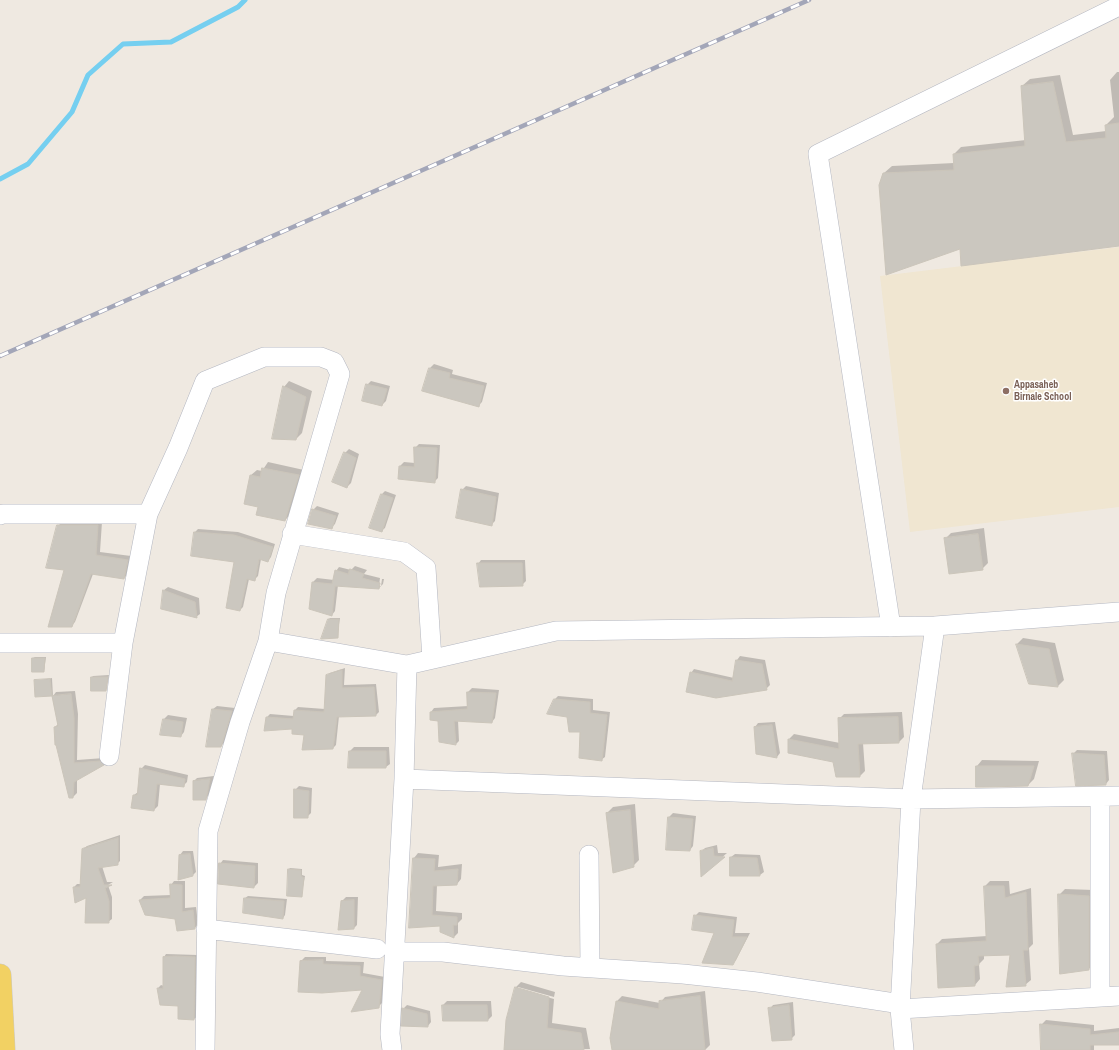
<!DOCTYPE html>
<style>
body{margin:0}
canvas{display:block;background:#efe9e1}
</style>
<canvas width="1119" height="1050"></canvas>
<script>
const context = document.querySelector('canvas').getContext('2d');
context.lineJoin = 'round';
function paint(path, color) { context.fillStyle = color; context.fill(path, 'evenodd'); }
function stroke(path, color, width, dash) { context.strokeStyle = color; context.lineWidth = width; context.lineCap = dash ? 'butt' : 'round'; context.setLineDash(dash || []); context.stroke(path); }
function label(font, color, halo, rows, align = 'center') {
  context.font = font + ' "Archivo Narrow",sans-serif'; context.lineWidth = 3; context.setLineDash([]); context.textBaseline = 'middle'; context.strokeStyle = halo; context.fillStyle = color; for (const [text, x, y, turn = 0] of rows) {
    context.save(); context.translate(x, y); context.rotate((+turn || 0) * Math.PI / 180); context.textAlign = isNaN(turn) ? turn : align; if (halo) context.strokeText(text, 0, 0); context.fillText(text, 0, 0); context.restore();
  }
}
paint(new Path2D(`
 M1119,247V507L910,532L880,276Z`), '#f0e6d1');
paint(new Path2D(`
 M1117,72H1119V246L961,247L884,173L892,166L954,163V154L961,147L1026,140L1022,86L1030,79L1060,75L1073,135L1106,131V125L1114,117L1110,80Z
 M434,364L453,370L452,374L487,383L482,402L478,406L424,391L430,368Z
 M289,381L312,391L302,433L296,439L284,387Z
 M371,381L390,386L386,401L382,405L367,385Z
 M419,444L440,445L438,478L434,482L399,478L400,466L404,462L415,463V448Z
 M349,449L359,454L351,483L347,487L345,453Z
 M268,462L304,470L291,514L285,520L259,506L251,475L257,470L262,471Z
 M466,486L499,493L495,521L492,524L462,490Z
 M385,491L396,495L385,528L381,531V495Z
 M317,506L339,513L335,524L331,528L313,510Z
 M62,522H102L100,552L131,556L128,574L124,578L93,574L75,622L71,626L66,570L58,526Z
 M984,528L988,563L982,569L945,539L951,533Z
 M198,529L238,532L275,544L271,557L268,561L261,559L258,576L254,580L249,579L243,607L240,610L235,561L192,555L195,532Z
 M481,560H525L526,581L522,585L478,564Z
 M355,566L367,570L364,574L380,578L379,586H381L382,579H384L383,584L379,588L338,585L335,611L332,615L310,608L313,582L317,578L334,580L336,571L339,567L351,570Z
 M168,587L199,598L200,614L196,617L164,590Z
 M330,618H340L337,637L329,619Z
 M1023,638L1055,643L1064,680L1058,686L1030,683L1017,644Z
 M740,656L765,660L770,685L766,689L691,673L694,669L734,678L737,660Z
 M35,657H46L44,671L33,658Z
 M345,668L344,685L376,684L379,712L376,715L339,716L336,745L333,748L294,728L267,717L270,714L294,716L295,710L298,707L325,709L327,676L330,673Z
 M109,675L106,690L92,677L93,676Z
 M52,678L53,696L56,692L75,691L78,714L77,760L104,758L107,761L77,779V793L73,797L55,727L58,724L52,695L36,696L35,681Z
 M472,688L499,690L495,718L492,722L458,720L459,741L456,744L439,720L431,712L434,708L468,706V692Z
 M558,696L593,699V710L610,712L605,757L601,760L582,731L555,699Z
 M217,706L235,708L225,742L221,746L213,709Z
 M902,712L904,737L899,742L863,743L865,771L860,776L834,761L789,739L794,734L840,743L839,719L844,714Z
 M168,715L187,718L184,732L181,736L164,719Z
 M775,722L780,753L777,757L757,753L755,727L758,723Z
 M354,747H389L390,764L386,767L350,751Z
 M1077,750L1107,751L1109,780L1106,784L1073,754Z
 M982,760L1039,761L1034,779L1028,785L977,766Z
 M145,765L188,775L187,782L183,786L160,784L158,806L154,810L134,795L138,792L141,769Z
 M214,776L209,795L205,799L194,781L197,778Z
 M299,786L312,788L311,813L307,817L295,790Z
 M635,804L639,860L633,866L607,813L613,807Z
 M673,813L696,816L693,846L690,850L667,849L669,817Z
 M120,835V861L117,864L102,866L107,882H113L108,885L112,897V919L108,922L87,896L74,887L77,884H81L83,849L87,846Z
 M717,845L718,853H727L702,875L701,852L705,848Z
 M183,851H193L196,872L193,875L180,855Z
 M418,853L439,855L438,867L462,864L461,879L457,884L437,885L436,911L462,913V919L458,923V933L454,937L441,925L410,927L414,858Z
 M735,854L760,855L764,872L760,875H731V857Z
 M223,860L258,863V883L254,887L220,864Z
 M290,868L302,869V875L305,876L301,896L289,869Z
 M174,881H185V908L196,907L198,924L195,928L140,900L144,896L171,895V885Z
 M990,881H1009L1010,894L1031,888L1033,944L1029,948L1031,980L1025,985L1011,954L984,955V959L979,964L980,979L975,985L937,944L942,939L987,936L985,886Z
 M1065,889L1094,890V963L1089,969L1059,895Z
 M248,896L287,899L285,915L283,918L245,898Z
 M346,897H358L357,925L354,928L342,901Z
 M699,912L737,917L735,933H750L736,960L732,964L715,932L695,916Z
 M166,954L198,955L197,1017L194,1019L180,1005L160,1004L158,988L161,985L164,986V957Z
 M305,957H326V961L364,962L363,973L385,977L382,1003L378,1007L363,989L301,961Z
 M521,982L555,992L554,997L518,987V989L554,999L552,1023L586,1028L590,1049L505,1050L507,1020L516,987Z
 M705,991L710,1045L705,1050H613L611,1038L617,1001L622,996L660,1003L665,997Z
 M447,1001H491L492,1016L488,1020H444L443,1005Z
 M793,1002L795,1035L791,1039L770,1009L773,1005Z
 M407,1005L430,1011L431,1022L428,1026L403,1009Z
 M1046,1020L1094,1025V1031L1119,1028V1044H1094V1050H1042L1041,1025Z`), '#0003');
stroke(new Path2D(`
 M0,179L28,164L72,112L88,75L123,44L171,42L238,7L245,0`), '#75cff0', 5);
const building = new Path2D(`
 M1053,82L1066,142L1106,138L1105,125L1119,123V246L961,266L960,249L886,275L879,185L883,173L954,170L953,154L1025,146L1021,86Z
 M429,368L450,373L449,378L484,386L479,407L422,391Z
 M366,384L387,389L382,406L362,401Z
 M283,386L306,397L296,440L272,439Z
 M414,447L437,448L435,483L398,479L399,466L414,467Z
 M344,452L356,458L347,488L332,482Z
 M262,468L299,475L285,521L256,515L258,507L244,504L250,475L260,477Z
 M461,489L496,497L492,526L456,518Z
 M381,494L393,498L382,532L369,528Z
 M312,509L336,516L332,529L308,524Z
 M57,525H98L96,555L128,560L124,579L91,574L72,627H48L64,570L46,568Z
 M194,532L234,535L273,547L268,562L259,559L255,581L247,579L240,611L226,608L234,562L191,556Z
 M978,534L983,570L949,574L944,538Z
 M477,563H522L523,586L480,587Z
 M350,569L364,574L362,578L380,583L379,589L335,586L332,616L309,609L312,582L332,584L335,570L348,574Z
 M163,590L195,602L197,618L161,609Z
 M328,619H339L338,638L321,639Z
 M1016,644L1049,649L1058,687L1029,684Z
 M32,658H45L44,672H32Z
 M736,660L762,664L767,690L716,698L686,692L690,672L732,681Z
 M342,670V688L374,687L376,716L337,717L333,749L302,750L304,735L292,734V729L264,731L266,717L293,719L294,710L324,712L326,675Z
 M91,677H108L106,691H91Z
 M50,679L52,696L35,697L34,680Z
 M467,692L496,693L492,723L454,721L456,745L439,742L438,721L430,720V712L467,709Z
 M71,694L74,718V763L100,761L104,765L74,782L73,798H69L56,745H55L54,727L58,726L52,696Z
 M554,699L590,702V713L607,715L602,761L579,758L580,732H569L567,717L547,714Z
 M212,709L232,711L221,747H206Z
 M898,717L899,743L858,744L860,777H836L833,762L788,753V739L839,749L838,718Z
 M163,719L183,722L181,737L160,735Z
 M772,725L777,758L756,754L754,727Z
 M349,751H386V768H348Z
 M1072,753L1104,755L1106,785L1076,786Z
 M976,766H1034L1028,786L983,787H976Z
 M140,768L185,779L184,787L157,784L154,811L131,808L133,795H137Z
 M210,779L206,800H193V781Z
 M294,789L309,791L308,818H294Z
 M630,810L634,867L613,873L606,813Z
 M668,817L693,819L690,851L666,850Z
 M118,838V865L98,868L104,885H112L105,888L109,901V923H85L86,898L75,903L73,887H80L82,849Z
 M713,848L714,856L725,857L701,877L700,851Z
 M190,854L193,876L178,880L179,855Z
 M730,857L757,858L760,876H730Z
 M413,858L435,859L434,871L458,869L457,885L433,886L432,915L457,917V925H453L454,938L440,932V926L409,928Z
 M219,863L255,866L254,888L218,884Z
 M288,869L301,870V876L304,878L302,897L287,896Z
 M170,884L182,885V912L193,910L195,929L177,931L175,919L145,915L139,900L170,898Z
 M984,886H1004L1005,898L1026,892L1028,950H1023L1026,986L1006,987L1010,955L978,956L979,965L974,966L975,986L938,988L936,944L986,941Z
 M1058,894L1089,896V970L1060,974Z
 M244,898L284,901L283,919L243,913Z
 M354,900V929L338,930L341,901Z
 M694,915L734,920L732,937H747L733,965L702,963L714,933L692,930Z
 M176,956L195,957L194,1020L178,1019V1006L160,1005L157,988L163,989V957Z
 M323,960V964L360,966V976L382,980L379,1008L351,1012L362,990L322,993L298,992L300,961Z
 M515,987L549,997L547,1028L581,1033L584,1050H504L506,1020Z
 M700,996L705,1050H612L610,1038L616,1001L659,1009V1001Z
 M442,1005H487L488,1021H443Z
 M789,1005L792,1040L772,1041L768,1008Z
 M402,1008L427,1014L428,1027L401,1026Z
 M1040,1024L1090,1029V1035L1119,1032V1045H1090V1050H1041Z`);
paint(building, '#cbc7bf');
stroke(building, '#cbc5ba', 1);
const minor = new Path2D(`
 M148,514L178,448L205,381L264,357H321L334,362L340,374L276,593L268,641L240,722L208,831L205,1050
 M0,515L3,514H148L123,643L109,756
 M292,534L404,552L426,568L432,659
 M935,626L1119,612
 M891,627L818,154L1119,6
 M268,641L407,665L556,631L935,626L911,799L900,1009L904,1050
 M0,643H123
 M404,779L911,799L1119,796
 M1100,797V997
 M589,855L590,967
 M206,929L377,949
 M395,952H443L563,966L683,974L757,982L901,1004
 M900,1009L1119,996
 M392,1050L390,1034L404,779L407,665`);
const major = new Path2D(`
 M0,975L4,1050`);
stroke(minor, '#b4b7c1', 20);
stroke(major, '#c9c9c9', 23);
stroke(minor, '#fff', 19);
stroke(major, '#f2d163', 22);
const rail = new Path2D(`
 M0,356L809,0`);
stroke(rail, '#a3a6b8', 4.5);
stroke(rail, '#fff', 3, [9]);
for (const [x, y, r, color] of [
 [1006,391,4,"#8d6e63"]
]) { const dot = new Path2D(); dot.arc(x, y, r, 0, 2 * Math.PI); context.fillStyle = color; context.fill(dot); stroke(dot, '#fff', 1.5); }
label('bold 10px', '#785e54', '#fff', [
 ["Appasaheb",1014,385],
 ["Birnale School",1014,397]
], 'left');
</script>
